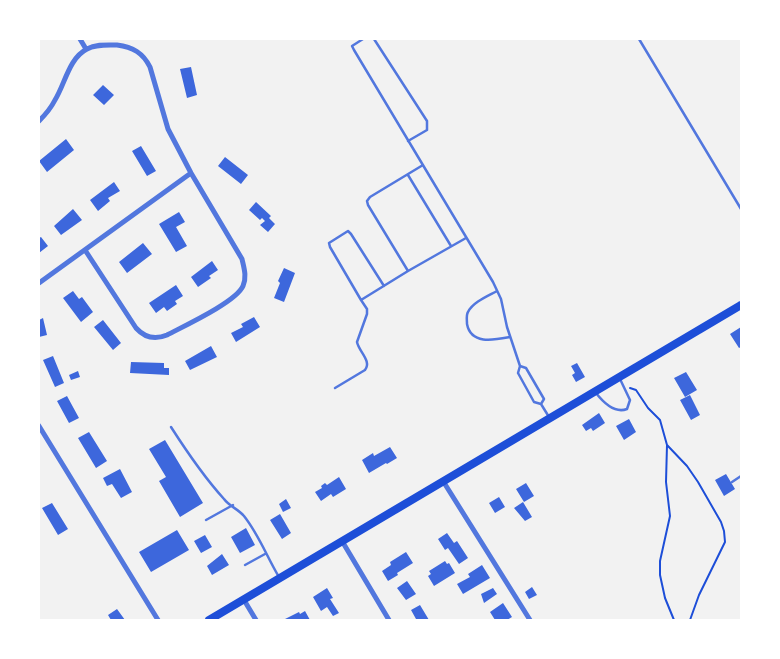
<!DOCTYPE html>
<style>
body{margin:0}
#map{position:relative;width:780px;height:659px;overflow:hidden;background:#f2f2f2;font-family:"Noto Serif",serif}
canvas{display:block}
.frame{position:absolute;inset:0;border:40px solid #fff;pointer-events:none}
</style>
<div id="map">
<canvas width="780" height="659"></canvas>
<div class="frame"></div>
</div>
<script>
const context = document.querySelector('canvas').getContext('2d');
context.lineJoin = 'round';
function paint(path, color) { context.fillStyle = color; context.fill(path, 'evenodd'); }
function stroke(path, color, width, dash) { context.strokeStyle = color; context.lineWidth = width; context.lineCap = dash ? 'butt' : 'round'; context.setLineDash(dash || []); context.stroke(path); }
paint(new Path2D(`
 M191,67L197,95L187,98L180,69Z
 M103,85L114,95L104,105L93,95Z
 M66,139L74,150L47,172L39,161Z
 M141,146L156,171L147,176L132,151Z
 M225,157L248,175L241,184L218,166Z
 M114,182L120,191L108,198L110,201L98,211L90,200Z
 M256,202L271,216L269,218L275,224L268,232L260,225L265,221L262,218L260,220L249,210Z
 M73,209L82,220L61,235L54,226Z
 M179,212L185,222L176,227L187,246L176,252L159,224Z
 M41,237L48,246L39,253V238Z
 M143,243L152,254L127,273L119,262Z
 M212,261L218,270L209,276L211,278L198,287L191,277Z
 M284,268L295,273L284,302L274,298L280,283L278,281Z
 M176,285L183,296L175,301L177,304L167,311L164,307L156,313L149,303Z
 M73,291L79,299L82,297L93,312L81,322L63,298Z
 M254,317L260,327L236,342L231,333L243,327L241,324Z
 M43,318L47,335L39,337V320Z
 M103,320L121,343L113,350L94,327Z
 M741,327V347L739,348L730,334Z
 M211,346L217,357L190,370L185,361Z
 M53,356L64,383L55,387L43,360Z
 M131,362L164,363V368H169V375L130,373Z
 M577,363L585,377L576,382L572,375L575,373L571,366Z
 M78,371L80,377L71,380L69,375Z
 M686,372L697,390L685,397L674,378Z
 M690,395L700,415L691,420L680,400Z
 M67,396L79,418L69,423L57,401Z
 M599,413L605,423L593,431L591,428L586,431L582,425Z
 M629,419L636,432L624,440L616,426Z
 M89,432L107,461L96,468L78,438Z
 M165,440L203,503L180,517L159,481L166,477L149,449Z
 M390,447L397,458L387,464L386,463L369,473L362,460L373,453L374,456Z
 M120,469L132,492L121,498L112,484L107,486L103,478Z
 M726,474L735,489L724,496L715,480Z
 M339,477L346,489L333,497L331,494L321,501L315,492L322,488L321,486L325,483L327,485Z
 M526,483L534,496L524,502L516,489Z
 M499,497L505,507L495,513L489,503Z
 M286,499L291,508L283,512L279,504Z
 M523,502L532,517L525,521L514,508Z
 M52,503L68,529L58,535L42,508Z
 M280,514L291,533L282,539L270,520Z
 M246,528L255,545L240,553L231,537Z
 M177,530L189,550L151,572L139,552Z
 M447,533L454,543L457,541L468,558L459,564L448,548L445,550L438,539Z
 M205,535L212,547L201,553L194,541Z
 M406,552L413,563L397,573L398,575L388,581L382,571L391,565L390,562Z
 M222,554L229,565L212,575L207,566Z
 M445,561L447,564L449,563L455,573L434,586L428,576L431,574L429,571Z
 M482,565L490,578L463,594L457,584L470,577L468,574Z
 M407,581L416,594L406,600L397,588Z
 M532,587L537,595L529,599L525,592Z
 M327,588L333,598L330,599L339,613L333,616L327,607L321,611L313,597Z
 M493,588L497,594L484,603L481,594Z
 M503,603L512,617L507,620H495L490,612Z
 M420,605L429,620H414L416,619L411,610Z
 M117,609L125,620H111L108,615Z
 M305,611L310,620H283L299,612L300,614Z`), '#3d67dc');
stroke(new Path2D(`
 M630,388L636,390L648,408L660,420L667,445L666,482L670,516L660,561V575L665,598L674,620
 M667,445L687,466L698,482L721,522L724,531L725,542L699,595L690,620`), '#1d4ed8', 2);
stroke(new Path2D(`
 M363,39L352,46L354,50L493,282L501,299L507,327L520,366L518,373L534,402L541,404L549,417
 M374,39L427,121V130L408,141
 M639,39L741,209
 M423,165L370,197L367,201L368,205L408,271L466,238
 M408,175L451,246
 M384,286L351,234L348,231L329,243L330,247L361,300L408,271
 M497,291C488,296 473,302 468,312C466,315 467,320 467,324C471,345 494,340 510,337
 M520,366L526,368L544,399L541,404
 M335,388L365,370C372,361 359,352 357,342L367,314V309L361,300
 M596,393C603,402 614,414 627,409L630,400L620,379
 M171,427C187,452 204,477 224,499C229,506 238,509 244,516C259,535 267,557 279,577
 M732,482L741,476
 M206,520L233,505
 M245,565L265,554`), '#5277de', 2.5);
stroke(new Path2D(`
 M80,39L86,49
 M39,121C45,115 51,108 55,100C65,84 69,58 87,49C96,44 107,45 117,45C133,47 143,53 150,67L168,129L191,173L242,259C244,268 247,277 243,286C236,302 184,326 167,335C155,340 145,338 136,328L85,250
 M39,283L191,173
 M39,426L158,620
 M443,481L530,620
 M342,541L389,620
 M244,600L256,620`), '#5277de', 5);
stroke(new Path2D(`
 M209,620L741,305`), '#1d4ed8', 8);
</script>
